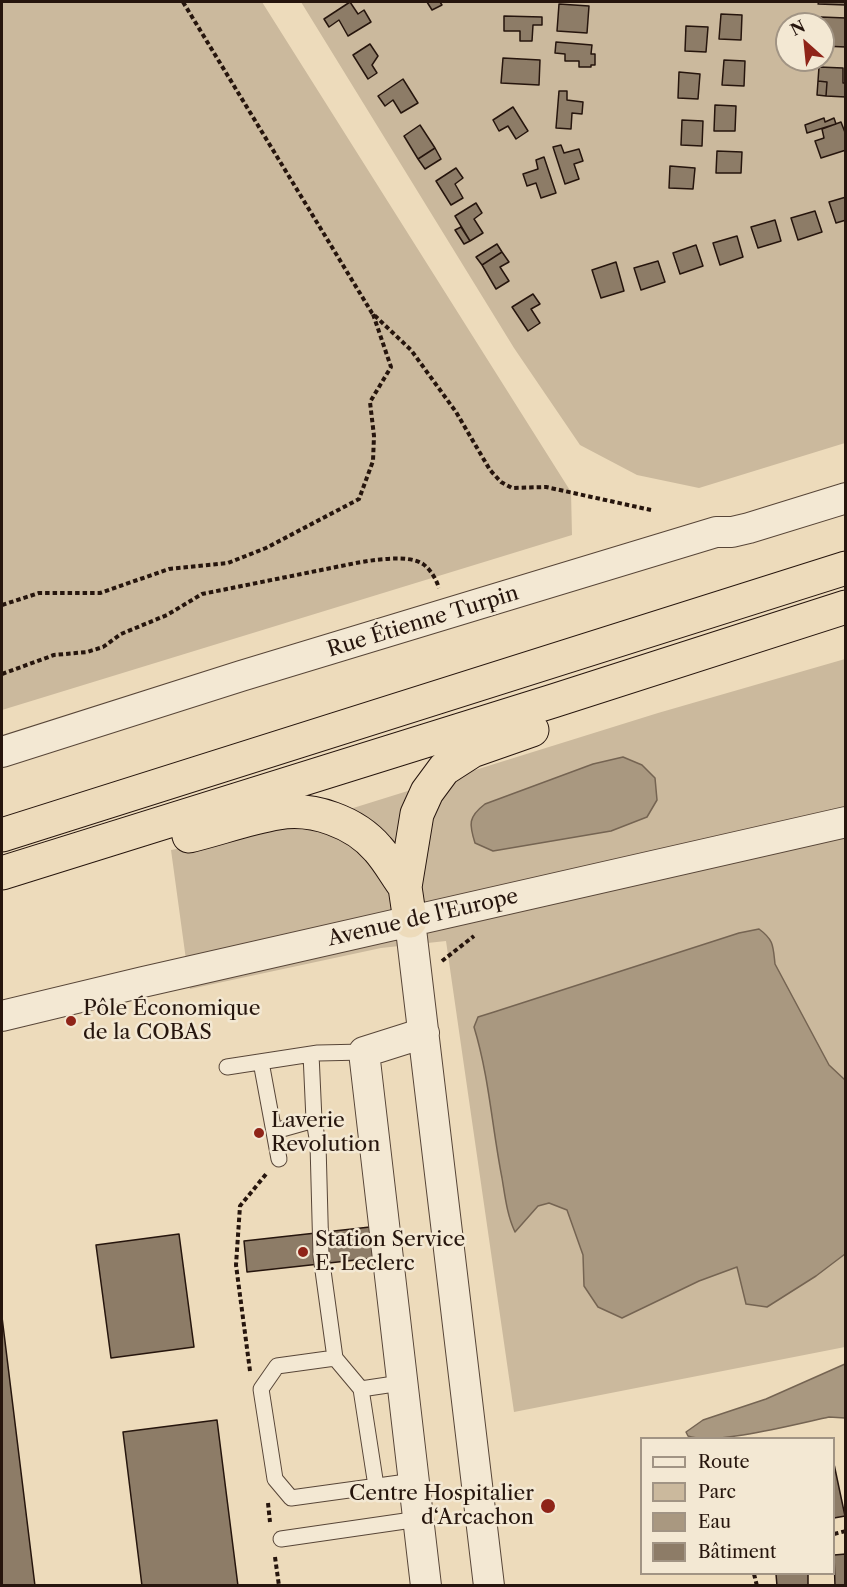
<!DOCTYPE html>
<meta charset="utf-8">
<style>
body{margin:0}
#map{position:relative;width:847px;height:1587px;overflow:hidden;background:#eddbbb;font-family:"Libre Caslon Text",serif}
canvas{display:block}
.frame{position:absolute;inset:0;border:3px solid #26150d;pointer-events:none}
.legend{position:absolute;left:640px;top:1437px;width:195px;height:138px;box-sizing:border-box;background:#f3e8d3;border:2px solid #a19484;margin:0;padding:8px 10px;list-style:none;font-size:18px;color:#26150d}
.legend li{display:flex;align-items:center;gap:12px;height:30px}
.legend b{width:30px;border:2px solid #a19484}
.north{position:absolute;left:775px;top:12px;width:60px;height:60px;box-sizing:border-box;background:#f3e8d3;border:2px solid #a19484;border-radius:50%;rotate:333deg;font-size:16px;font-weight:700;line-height:24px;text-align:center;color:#26150d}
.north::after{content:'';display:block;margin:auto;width:21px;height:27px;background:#8f2418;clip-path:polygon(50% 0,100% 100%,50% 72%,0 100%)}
</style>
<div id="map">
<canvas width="847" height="1587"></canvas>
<div class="frame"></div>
<ul class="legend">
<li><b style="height:8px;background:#f3e8d3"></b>Route</li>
<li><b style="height:16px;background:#cbb99d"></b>Parc</li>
<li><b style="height:16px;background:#a99880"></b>Eau</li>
<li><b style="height:16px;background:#8d7c67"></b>Bâtiment</li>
</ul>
<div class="north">N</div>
</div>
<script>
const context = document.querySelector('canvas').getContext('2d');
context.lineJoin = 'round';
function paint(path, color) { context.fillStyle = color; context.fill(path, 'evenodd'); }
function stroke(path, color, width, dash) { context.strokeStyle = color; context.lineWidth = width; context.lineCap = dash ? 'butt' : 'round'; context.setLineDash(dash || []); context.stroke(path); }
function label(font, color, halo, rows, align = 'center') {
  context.font = font + ' "Libre Caslon Text",serif'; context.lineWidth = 5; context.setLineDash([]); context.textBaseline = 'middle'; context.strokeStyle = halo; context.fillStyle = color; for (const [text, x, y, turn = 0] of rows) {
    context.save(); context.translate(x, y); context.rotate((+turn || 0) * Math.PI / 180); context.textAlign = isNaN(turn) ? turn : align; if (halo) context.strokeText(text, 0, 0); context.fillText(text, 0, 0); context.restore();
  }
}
paint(new Path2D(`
 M2,2H262L571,492L572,535L2,710Z
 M301,2H845V443L699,488L637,475L580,445L514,348ZM787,24H823V60H787Z
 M845,659V1347L514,1412L446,941L381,948L190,989L171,850L289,828L658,713Z`), '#cbb99d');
const water = new Path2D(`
 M623,757L642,765L655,778L657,800L647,817L611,831L493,851L475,843C469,824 468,817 485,804L593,764Z
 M759,929C774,940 773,946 775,964L829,1065L845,1080V1254L816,1276L767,1307L746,1304L737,1267L699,1281L622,1318L598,1307L584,1286L583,1255L567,1210L549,1203L538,1206L515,1232C507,1215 505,1196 502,1178C492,1127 489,1076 474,1027L478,1017L494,1012L739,933Z
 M845,1364V1418L829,1417C800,1423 713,1446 688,1436L686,1432L703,1420L766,1399Z`);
paint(water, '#a99880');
stroke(water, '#756452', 1.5);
const building = new Path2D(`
 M350,2L358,14L364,10L371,22L348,36L339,20L329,27L324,19Z
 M427,2H440L442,5L432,10Z
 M819,2H846V5L818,4Z
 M559,4L589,6L587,33L557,31Z
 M721,14L742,15L741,40L719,39Z
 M504,16L542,17V25H533L532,41H520V31H504Z
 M821,17L846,18V47L823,46Z
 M686,26L708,27L706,52L685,51Z
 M556,42L592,45L591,54H595V65H591V67H579V61H565V54L555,53Z
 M370,44L378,56L372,65L377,73L368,79L353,55Z
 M503,58L540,60L539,85L501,83Z
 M724,60L745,61L744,86L722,85Z
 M819,67L843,68V83H846V97L826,96L827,82L818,81Z
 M679,72L700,74L698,99L678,98Z
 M403,79L418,103L401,113L393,100L385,106L378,96Z
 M818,81L827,82L826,96L817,95Z
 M559,91H567V100L583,102L582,114L572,113L571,129L556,128Z
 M715,105L736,106L735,131H714Z
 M513,107L528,131L516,139L508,126L499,131L493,120Z
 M824,118L825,122L834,118L836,124L807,133L805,125Z
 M682,120L703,121L702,146L681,145Z
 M841,122L846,135V150L821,158L815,141L824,138L822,129Z
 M420,125L435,148L418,159L404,136Z
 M561,145L564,153L579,149L583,161L574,164L579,179L565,184L553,147Z
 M435,148L441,159L425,169L418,159Z
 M717,151L742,152L741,173H716Z
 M544,157L556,193L541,198L536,183L527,186L523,174L538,169L536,160Z
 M670,166L695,168L693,189L669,188Z
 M456,168L463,178L455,184L463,198L451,205L436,181Z
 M846,197V220L836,223L829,202Z
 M476,203L482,213L474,219L483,233L470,241L455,216Z
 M815,211L822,232L798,240L791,218Z
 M775,220L781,241L758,248L751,227Z
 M461,227L470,241L464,244L455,230Z
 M737,236L743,257L720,265L713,243Z
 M497,244L502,252L482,265L476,257Z
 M696,245L703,266L680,274L673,253Z
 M502,252L509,262L500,267L509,281L496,289L482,265Z
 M658,261L665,282L641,290L634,268Z
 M616,262L624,291L601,298L592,270Z
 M533,294L540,304L531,309L540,323L528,331L512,307Z
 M370,1227L374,1258L247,1272L244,1241Z
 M179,1234L194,1347L111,1358L96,1245Z
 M2,1317L35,1586H2Z
 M217,1420L238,1586H142L123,1432Z
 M834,1464L845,1516L834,1518Z
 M846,1554V1586H835L834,1555Z
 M776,1574H808V1586H777Z`);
paint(building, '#8d7c67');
stroke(building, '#26150d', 1.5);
const lane = new Path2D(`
 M311,1054L314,1120L318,1144L321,1256L335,1358
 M261,1062L279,1159
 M227,1067L318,1053L364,1052
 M275,1131L314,1120
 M401,1383L361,1389L335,1358L277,1366L261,1389L275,1479L291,1498L414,1481
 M361,1389L376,1486
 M281,1539L419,1519`);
const street = new Path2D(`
 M2,752L241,676L716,532H732L749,528L846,498
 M410,921L489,1586
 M2,1016L143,982L846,822
 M424,1033L364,1052L426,1586`);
const highway = new Path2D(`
 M2,835L846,568
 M189,836C218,829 248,818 278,813C313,807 355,822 378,849C388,860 396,875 405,887
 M2,873L553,701L846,607
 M410,921L405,887L417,814L427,792L444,769L472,751L532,730`);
stroke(lane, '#584638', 17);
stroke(street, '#584638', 32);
stroke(highway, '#26150d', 35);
stroke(new Path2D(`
 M183,2L372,313L411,350L456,412L490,470L501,482L512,488L546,487L651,510
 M2,605L39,593H100L169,569L228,563L266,548L359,499L373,461L374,436L370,402L391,367L373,314
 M2,674L54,655L87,652L103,647L121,634L167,615L202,594L356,563C373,560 408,554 423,564C431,570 436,579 439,588
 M442,961L474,936
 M250,1371L236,1265L240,1206L267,1173
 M268,1503L270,1522
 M834,1534L846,1531
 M275,1557L279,1586
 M754,1574L757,1586`), '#26150d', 4, [4.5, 3]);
stroke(lane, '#f3e8d3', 15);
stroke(street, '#f3e8d3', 30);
stroke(highway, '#eddbbb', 33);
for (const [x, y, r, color] of [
 [71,1021,6,"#8f2418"],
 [259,1133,6,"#8f2418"],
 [303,1252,6,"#8f2418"],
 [548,1506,8,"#8f2418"]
]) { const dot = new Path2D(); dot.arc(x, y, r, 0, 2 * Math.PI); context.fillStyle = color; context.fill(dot); stroke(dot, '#f3e8d3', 2); }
label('21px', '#26150d', '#f3e8d3', [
 ["Rue Étienne Turpin",423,622,-17],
 ["Avenue de l'Europe",423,918,-13]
]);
label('21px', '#26150d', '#f3e8d3', [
 ["Pôle Économique",83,1009],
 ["de la COBAS",83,1033],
 ["Laverie",271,1121],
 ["Revolution",271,1145],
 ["Station Service",315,1240],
 ["E. Leclerc",315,1264],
 ["Centre Hospitalier",534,1494,"right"],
 ["d‘Arcachon",534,1518,"right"]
], 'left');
</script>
